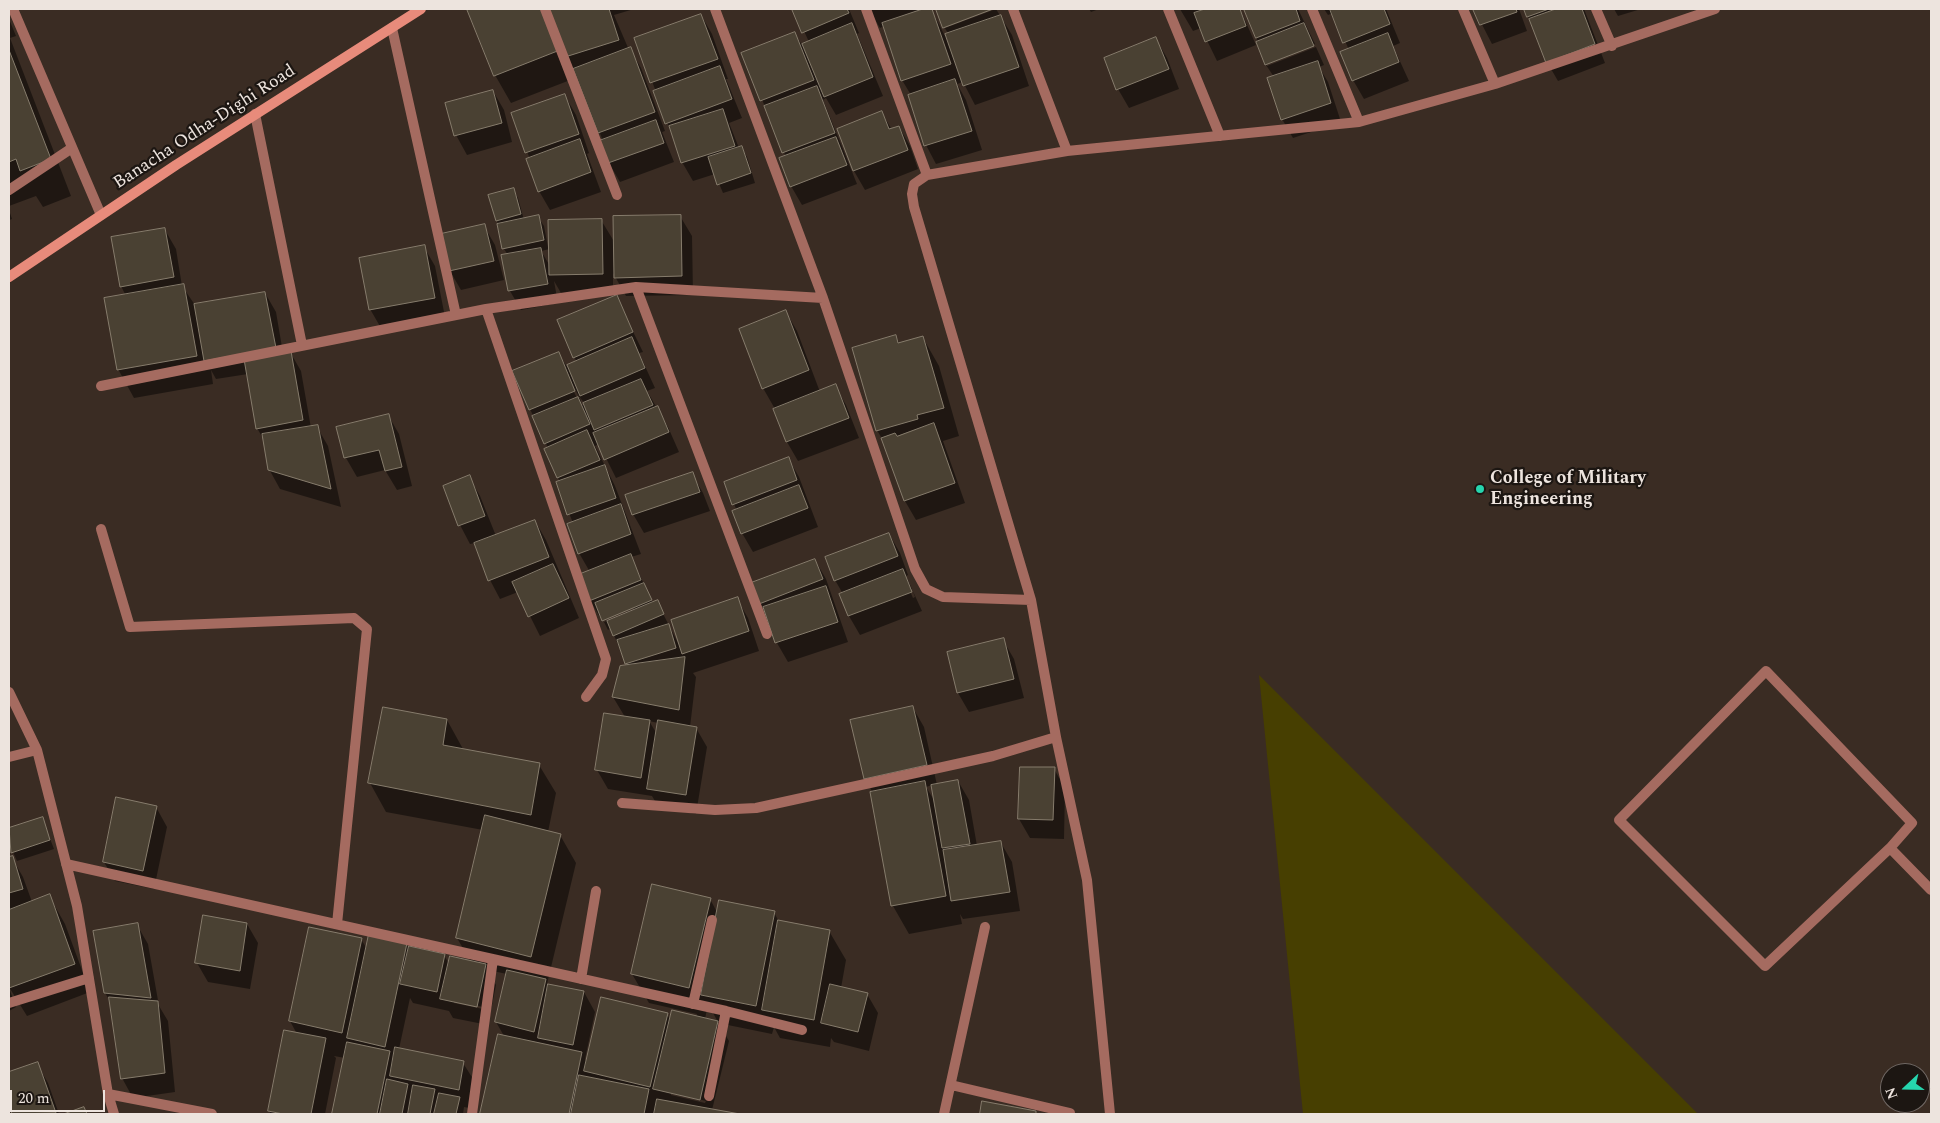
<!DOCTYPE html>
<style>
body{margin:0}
#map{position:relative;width:1940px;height:1123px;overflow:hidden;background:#3a2c23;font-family:Spectral,serif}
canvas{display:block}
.frame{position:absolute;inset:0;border:10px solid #ede4de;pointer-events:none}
.north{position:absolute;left:1880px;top:1063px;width:50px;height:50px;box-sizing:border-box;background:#1c1612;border:1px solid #706864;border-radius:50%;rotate:249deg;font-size:14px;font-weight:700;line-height:20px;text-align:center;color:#ede4de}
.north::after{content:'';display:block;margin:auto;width:18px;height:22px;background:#26d5ae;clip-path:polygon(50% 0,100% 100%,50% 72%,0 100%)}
.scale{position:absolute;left:10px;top:1090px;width:95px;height:22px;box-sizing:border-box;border:2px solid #ede4de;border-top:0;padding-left:6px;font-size:15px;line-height:18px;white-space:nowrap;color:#ede4de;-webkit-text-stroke:4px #1c1612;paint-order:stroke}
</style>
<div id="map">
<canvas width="1940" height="1123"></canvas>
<div class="frame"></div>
<div class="north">N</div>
<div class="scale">20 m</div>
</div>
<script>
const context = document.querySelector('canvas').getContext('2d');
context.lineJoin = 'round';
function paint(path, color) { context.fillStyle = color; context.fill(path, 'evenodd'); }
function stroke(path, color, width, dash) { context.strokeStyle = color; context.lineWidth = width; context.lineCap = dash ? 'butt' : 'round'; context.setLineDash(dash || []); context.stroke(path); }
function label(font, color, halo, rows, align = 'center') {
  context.font = font + ' Spectral,serif'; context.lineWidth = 4.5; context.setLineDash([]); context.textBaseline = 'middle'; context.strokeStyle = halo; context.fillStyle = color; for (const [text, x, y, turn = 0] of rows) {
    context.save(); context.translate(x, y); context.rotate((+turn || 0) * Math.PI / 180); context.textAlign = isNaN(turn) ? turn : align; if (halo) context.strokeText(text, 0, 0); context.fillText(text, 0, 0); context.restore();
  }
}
paint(new Path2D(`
 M1259,675L1698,1114H1303Z`), '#473f01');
paint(new Path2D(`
 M469,9H548L551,11L550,9H634L614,15L629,50L630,49L641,68L665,131L662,132L674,162L620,182L609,163L603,141L578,77L511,103L495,75Z
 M794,9H849L859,33L857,34L883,96L836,115L826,98L823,100L857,184L802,205L791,186L786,157L743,54L794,33L807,52L809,42Z
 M869,9H931L945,36L948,33L944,27L937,9H990L945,25V28L996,9L1012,35L1029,86L975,105L963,82L957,84L966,100L982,150L936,164L926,145L911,95L902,80L884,26L880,28Z
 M1089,9H1099L1091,12Z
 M1180,9H1240L1256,45L1217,61L1201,28L1193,31Z
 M1246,9H1298L1315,44L1267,63V66L1316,47L1324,65L1319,67L1328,82L1341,122L1293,138L1282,119L1274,77L1266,65Z
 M1324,9H1386L1400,43L1393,46L1409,81L1364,99L1353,80L1349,50L1333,13L1328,15Z
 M1474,9H1519L1527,31L1492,44Z
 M1525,9H1584L1605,63L1558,81L1547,62Z
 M1614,9H1641L1618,16Z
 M701,15L712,34L728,79H726L742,118L729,123L739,148L741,147L747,157L755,183L723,193L715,174L693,181L682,162L636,38Z
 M9,19L16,36L10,38L71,196L43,207L36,196L9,206Z
 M1156,39L1167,58L1179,89L1129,108L1118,89Z
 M493,91L504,110L512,142L467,155L456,135Z
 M565,96L576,115L589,153L587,154L601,192L550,210L539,191L530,159L512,114Z
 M882,113L892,130L899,127L910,146L918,169L865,190L854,171L839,129Z
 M513,189L518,198L524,220L538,217L544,226L548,247L601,220L615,243L680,216L692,236L693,295L626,296L613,273V293H561L554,281L558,303L521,310L510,291L503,256L508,255L504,249L497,220ZM550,249V266L541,251Z
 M9,210L12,219L9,220Z
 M484,226L495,245L504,280L461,290L450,271Z
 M165,230L176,249L182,286L195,305L265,293L276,312L283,353L290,352L301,371L311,428L317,427L328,446L341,507L280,489L269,469L264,440L257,428L248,374L216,379L211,370L213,384L134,398L118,369L126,296L121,286Z
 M424,247L435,266L445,317L381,328L370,309Z
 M616,297L643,352L639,353L655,388L647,391L668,427L679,452L616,478L599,444L595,446L615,486L641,554L631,557L653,603L657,602L678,643L737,599L748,618L759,651L693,673L696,677L690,727L696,728L707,747L696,814L659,808L652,796L608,789L597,770L625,717L613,697L627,666L611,628L608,630L604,622L634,609L633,607L601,619L590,600V572L579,553L573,523L557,483L560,482L546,449L548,448L530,409L558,354L571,372L577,362L574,357ZM573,385L578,395L585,404L582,405L580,398H577L571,386ZM649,721L658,723L657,734Z
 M786,312L797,331L820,392L835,386L846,405L859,438L798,461L787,442L775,409L763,388Z
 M896,337L900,344L923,338L939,366L959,436L943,441L965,503L916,520L905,501L885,444L877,430Z
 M388,415L399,434L412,486L397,490L385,470L357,477L346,458L338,428Z
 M788,458L799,477L818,527L753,552L742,533L737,511L725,483Z
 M692,474L703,493L710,511L644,533L633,514Z
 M469,477L480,496L496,536L535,521L546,540L579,618L540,636L518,592L500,599L490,580L475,543L470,544L460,525Z
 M889,534L900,553L908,575L906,576L922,611L860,635L849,616L841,594H843L835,580ZM909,589H912L915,597L913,598Z
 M815,560L826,579L848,642L788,662L777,643L767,616L760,603Z
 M1003,640L1014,659L1024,698L969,712L958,693L949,653Z
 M913,708L924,727L937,785L958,781L969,800L977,846L1001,843L1012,862L1020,911L963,919L960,914L962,924L909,934L893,906L873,793L865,779L852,721ZM932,785L934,800L926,787Z
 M447,720L463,749L539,765L556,793L548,832L560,835L576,863L547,984L584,992L595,1012L585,1059L587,1063L667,1014L671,1021L696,1017L697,1014L649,1003L632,974L710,899L718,914L774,912L779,922L829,931L846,960L841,988L867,994L878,1013L869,1051L834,1042L831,1038L830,1047L780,1038L774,1027L772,1034L718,1023L729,1041L712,1110L735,1114H482L499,1035L504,1036L496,1022L507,974L488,970L496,985L488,1025L453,1018L449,1011L413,1003L410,998L399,1049L463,1063L475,1082L469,1108L464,1107L463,1114H333L345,1058L334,1056L336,1058L325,1114H271L269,1111L297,1034L290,1021L310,928L361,939L367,949L406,944L409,949L444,955L449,964L471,962L457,938L483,830L386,812L370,783ZM454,1000L483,1007V1009L454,1003ZM708,1004L718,1022L705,1019ZM671,1092L706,1101L705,1103L671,1095Z
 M1054,769L1065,788L1064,839L1030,838L1019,819Z
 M156,807L167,827L154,889L115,881L104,862Z
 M42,818L54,849L17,861L9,843V829Z
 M12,858L23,877L32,902L49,896L65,924L90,992L27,1016L9,987V859Z
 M247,924L258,943L250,989L208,982L197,963Z
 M137,925L148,944L159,1006L168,1021L175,1092L133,1098L122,1078L112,1004L105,993Z
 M9,988L16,1007L9,1011Z
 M37,1064L48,1083L59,1114H14L9,1100V1073Z
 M983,1102L1035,1112L1037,1114H981Z`), '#0007');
const building = new Path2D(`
 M467,9H544L560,50L494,76Z
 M549,9H609L619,40L565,57Z
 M792,9H847L849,13L802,33Z
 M923,9H932L951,64L901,81L882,23Z
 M936,9H993L943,28Z
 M1205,9H1240L1246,26L1205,42L1194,13Z
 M1244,9H1296L1300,21L1256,38Z
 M1330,9H1384L1390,24L1343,43Z
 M1473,9H1516L1517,12L1480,25Z
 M1524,9H1549L1527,17Z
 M1556,9H1582L1595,44L1546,63L1529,19Z
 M701,14L718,59L650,83L634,38Z
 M1001,15L1019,67L963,86L945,34Z
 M852,23L873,77L824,97L802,44Z
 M1304,23L1314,46L1265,65L1256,42Z
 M795,32L814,80L760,101L741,53Z
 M1388,33L1399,62L1352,81L1340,52Z
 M1156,37L1169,69L1116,90L1104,58Z
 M631,47L655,112L598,133L573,69Z
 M9,50L51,159L20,171L16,159L9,162Z
 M1318,61L1331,103L1281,120L1267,78Z
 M720,66L732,99L665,124L653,91Z
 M955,79L972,131L924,146L908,95Z
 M817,86L835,133L782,153L764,106Z
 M493,90L502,123L454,136L445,103Z
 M565,94L579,134L525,153L511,113Z
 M723,109L735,146L681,163L669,126Z
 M882,111L889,129L899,126L908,150L853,171L837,129Z
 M656,120L664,143L608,163L599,141Z
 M836,137L847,165L790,187L779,158Z
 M580,139L591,172L538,192L526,159Z
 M742,146L751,173L717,185L708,157Z
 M514,188L521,214L496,221L488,195Z
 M539,215L544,240L502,249L497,224Z
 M681,215L682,276L614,278L613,216Z
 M602,219L603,274L549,275L548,220Z
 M485,224L494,261L449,271L441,234Z
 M165,228L174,277L120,287L111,237Z
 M425,245L435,298L369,310L359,258Z
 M541,248L548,284L508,291L501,255Z
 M184,284L197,356L117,370L104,298Z
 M265,292L276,348L204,361L194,304Z
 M617,295L633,332L573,358L557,320Z
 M786,310L809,370L762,389L739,329Z
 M896,335L898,343L923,336L944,408L917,415L918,419L876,431L852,348Z
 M632,337L645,368L580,396L567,365Z
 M291,351L303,420L256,429L244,359Z
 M559,352L575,391L529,410L512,371Z
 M641,379L653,405L594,430L583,403Z
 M836,384L849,418L786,442L773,409Z
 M578,397L590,424L544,444L532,416Z
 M658,406L669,432L604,460L593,433Z
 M389,414L402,467L385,471L379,450L344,458L336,427Z
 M934,423L955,483L904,501L881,438L895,433L897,436Z
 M318,425L331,489L268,470L262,434Z
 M587,430L600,460L557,478L544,449Z
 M789,457L797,480L732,505L724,482Z
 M605,465L616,498L567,515L556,482Z
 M693,472L700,492L632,515L625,495Z
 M470,475L485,516L458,526L443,486Z
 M799,485L808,508L741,534L732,511Z
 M621,504L631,534L578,554L567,524Z
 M535,520L549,557L488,581L474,543Z
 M889,533L898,556L834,581L825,557Z
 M631,554L641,580L589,601L578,575Z
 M815,559L823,579L759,604L751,583Z
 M553,564L569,598L528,617L512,582Z
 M903,569L912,592L848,616L839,594Z
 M644,583L652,600L602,621L595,603Z
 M826,586L838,622L775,643L763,607Z
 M738,597L749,631L682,654L671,620Z
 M658,600L664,614L613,636L607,621Z
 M669,624L676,648L625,664L617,640Z
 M1004,638L1014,679L957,693L947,652Z
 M685,657L679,710L612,697L620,666Z
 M913,706L927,765L864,779L850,720Z
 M383,707L447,719L443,745L540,763L531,815L368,783Z
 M604,713L650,720L641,778L595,770Z
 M658,720L697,727L686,795L647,789Z
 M1020,767H1055L1053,820L1018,819Z
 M958,780L970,844L942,848L931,785Z
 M925,781L946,896L891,906L870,792Z
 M116,797L157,806L143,871L103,862Z
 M485,815L561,834L531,957L456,938Z
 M43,817L50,840L11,853L9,828Z
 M1001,841L1010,892L951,901L943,850Z
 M13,856L23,889L9,893V857Z
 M652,884L711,898L689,988L631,974Z
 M50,894L75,964L9,988V910Z
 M719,900L775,911L756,1006L701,995Z
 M203,915L247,923L240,971L195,963Z
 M778,920L830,930L814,1020L762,1010Z
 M138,923L151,998L104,993L93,931Z
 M309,927L362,938L342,1033L289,1021Z
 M369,934L407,943L385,1047L347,1038Z
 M409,946L445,954L437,992L400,984Z
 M450,956L486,964L477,1007L440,999Z
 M507,970L546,979L534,1032L495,1022Z
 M548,984L584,991L573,1045L538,1038Z
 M830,984L868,993L858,1032L821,1023Z
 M109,997L158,1001L165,1073L121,1079Z
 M601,997L668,1013L650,1087L584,1071Z
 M672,1010L718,1021L700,1100L653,1089Z
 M284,1030L326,1038L311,1114H283L268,1111Z
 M498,1034L582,1052L569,1114H480Z
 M347,1042L390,1051L377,1114H332Z
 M395,1047L464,1061L459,1090L390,1076Z
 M38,1062L56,1113L12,1114L9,1104V1072Z
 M579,1075L649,1089L644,1114H571Z
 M387,1079L408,1084L402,1114H380Z
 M413,1085L435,1089L430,1114H408Z
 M439,1093L460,1097L456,1114H434Z
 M657,1099L740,1114H654Z
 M982,1101L1036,1111V1114H980Z
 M84,1107L87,1114H64Z`);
paint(building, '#4a4133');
stroke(building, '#867c6c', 1);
stroke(new Path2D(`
 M1890,848L1912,823L1766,671L1619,820L1765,966L1890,848L1931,890`), '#a56b60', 10);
stroke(new Path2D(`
 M13,9L101,215
 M545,9L617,195
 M866,9L927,175
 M1013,9L1067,151
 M1168,9L1220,136
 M1312,9L1359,122
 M1463,9L1495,84
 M1596,9L1612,46
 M392,28L456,315
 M255,114L302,345
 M9,190L72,148
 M636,287L767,634
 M486,309L606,659L602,675L586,697
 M101,386L486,309L636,287L823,298
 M101,529L130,627L354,618L367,629L337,924
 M1031,600L914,207L912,194L914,184L927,175L1067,151L1359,122L1495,84L1715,9
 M9,692L37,750
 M1056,737L1087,880L1110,1114
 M9,757L37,750L77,906L108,1094L114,1114
 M622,803L715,810L756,808L993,756L1056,737L1031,600L943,597L926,589L915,569L823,298L715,9
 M66,864L726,1011L802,1030
 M581,979L596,891
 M9,1003L89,978
 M693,1004L712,920
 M951,1085L1070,1113
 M108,1094L212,1114
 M709,1096L726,1011
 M472,1114L493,959
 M944,1114L985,927`), '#a56b60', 10);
stroke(new Path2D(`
 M9,277L176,165L421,9`), '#e88b7b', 10);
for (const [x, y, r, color] of [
 [1480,489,5,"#26d5ae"]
]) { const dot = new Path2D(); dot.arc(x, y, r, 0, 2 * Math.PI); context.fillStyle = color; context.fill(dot); stroke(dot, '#1c1612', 2); }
label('18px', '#ede4de', '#1c1612', [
 ["Banacha Odha-Dighi Road",205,128,-33]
]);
label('bold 18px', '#ede4de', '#1c1612', [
 ["College of Military",1490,479],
 ["Engineering",1490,500]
], 'left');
</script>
